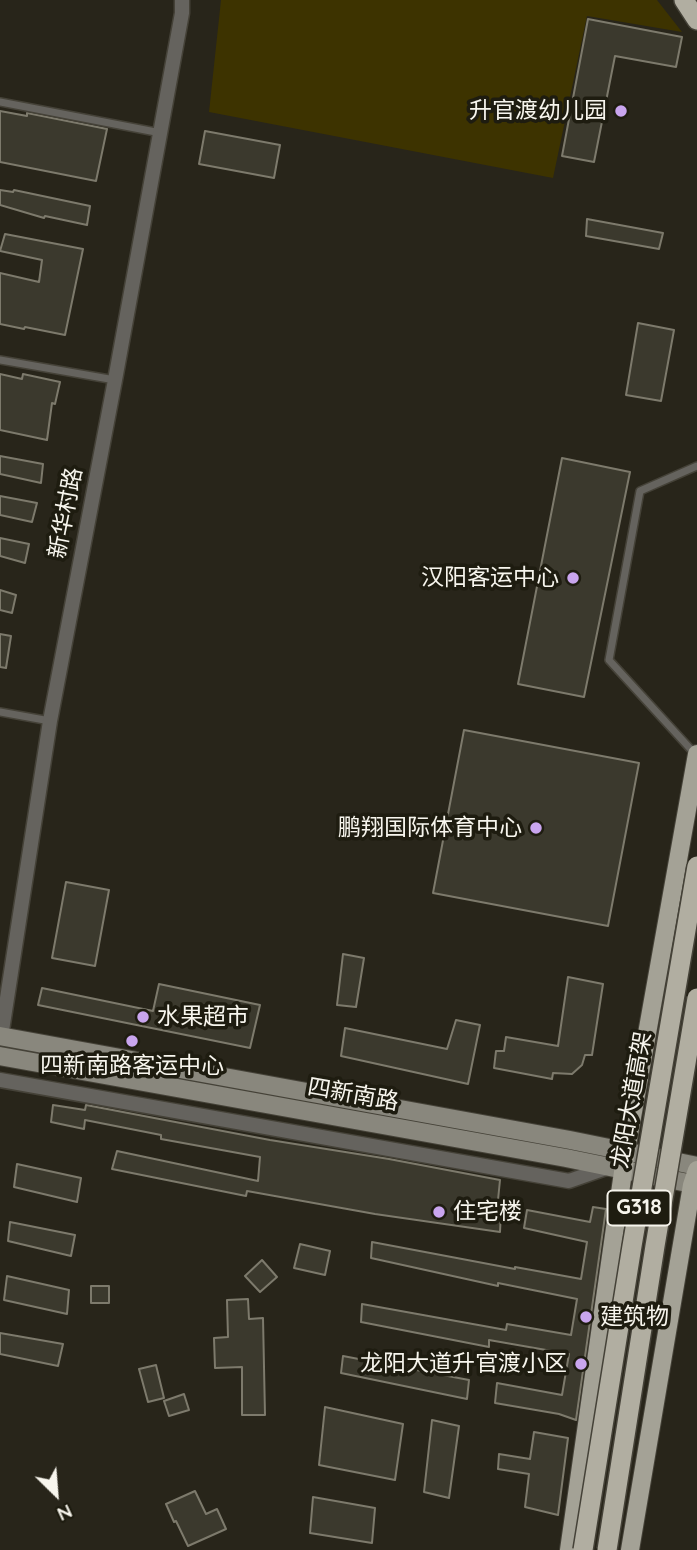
<!DOCTYPE html>
<meta charset="utf-8">
<style>
body{margin:0}
#map{position:relative;width:697px;height:1550px;overflow:hidden;background:#28251a;font-family:Quicksand,sans-serif}
canvas{display:block}
.north{position:absolute;left:21px;top:1459px;width:70px;height:70px;-webkit-text-stroke:5px #1e1c10;paint-order:stroke;rotate:155deg;font-size:19px;font-weight:700;line-height:28px;text-align:center;color:#f7f5ed}
.north::after{content:'';display:block;margin:auto;width:24px;height:32px;background:#f7f5ed;clip-path:polygon(50% 0,100% 100%,50% 72%,0 100%)}
</style>
<div id="map">
<canvas width="697" height="1550"></canvas>
<div class="north">N</div>
</div>
<script>
const context = document.querySelector('canvas').getContext('2d');
context.lineJoin = 'round';
function paint(path, color) { context.fillStyle = color; context.fill(path, 'evenodd'); }
function stroke(path, color, width, dash) { context.strokeStyle = color; context.lineWidth = width; context.lineCap = dash ? 'butt' : 'round'; context.setLineDash(dash || []); context.stroke(path); }
function label(font, color, halo, rows, align = 'center') {
  context.font = font + ' Quicksand,"Noto Sans SC",sans-serif'; context.lineWidth = 7; context.setLineDash([]); context.textBaseline = 'middle'; context.strokeStyle = halo; context.fillStyle = color; for (const [text, x, y, turn = 0] of rows) {
    context.save(); context.translate(x, y); context.rotate((+turn || 0) * Math.PI / 180); context.textAlign = isNaN(turn) ? turn : align; if (halo) context.strokeText(text, 0, 0); context.fillText(text, 0, 0); context.restore();
  }
}
paint(new Path2D(`
 M221,0H657L682,32L587,16L553,178L209,112Z`), '#3d3300');
const building = new Path2D(`
 M588,19L682,37L676,67L615,56L594,162L562,156Z
 M0,111L27,116V113L107,129L96,181L0,162Z
 M205,131L280,145L274,178L199,164Z
 M0,190L13,192L14,190L90,206L87,225L45,216L44,218L0,205Z
 M587,219L663,233L659,249L586,236Z
 M5,234L83,249L65,335L25,327L24,329L0,324V273L39,282L42,260L0,251Z
 M638,323L674,330L661,401L626,395Z
 M0,374L22,379L23,374L60,382L55,404L52,403L47,440L0,430Z
 M0,456L43,464L41,483L0,474Z
 M562,458L630,472L584,697L518,684Z
 M0,496L37,503L32,522L0,515Z
 M0,538L29,544L25,563L0,556Z
 M0,590L16,595L12,613L0,610Z
 M0,634L11,636L6,668L0,667Z
 M464,730L639,763L608,926L433,893Z
 M66,882L109,890L95,966L52,958Z
 M343,954L364,958L356,1007L337,1005Z
 M568,977L603,984L592,1055H585L582,1065L572,1074L553,1073L552,1079L494,1068L496,1051H504L506,1037L558,1046Z
 M159,984L260,1005L250,1048L38,1005L42,988L153,1011Z
 M456,1020L480,1025L468,1084L341,1056L345,1028L447,1049Z
 M53,1105L85,1110L86,1105L270,1140L389,1159L500,1180L497,1210L501,1211L500,1232L375,1214L247,1191L246,1196L112,1169L117,1151L258,1181L260,1157L161,1139V1135L85,1120L84,1129L51,1122Z
 M17,1164L81,1178L77,1202L14,1187Z
 M593,1207L606,1209L576,1420L559,1414L495,1403L497,1383L562,1395L569,1354L489,1340V1347L361,1322L362,1304L506,1330L507,1324L571,1335L577,1299L498,1283V1286L371,1258L372,1242L515,1269V1267L581,1279L587,1242L524,1228L527,1210L590,1222Z
 M10,1222L75,1235L71,1256L8,1241Z
 M300,1244L330,1251L325,1275L294,1268Z
 M262,1260L277,1277L260,1292L245,1276Z
 M7,1276L69,1290L67,1314L4,1300Z
 M91,1286H109V1303H91Z
 M248,1299L249,1319L263,1318L265,1415H242V1367L215,1368L214,1338L228,1337L227,1300Z
 M0,1333L63,1344L58,1366L0,1354Z
 M343,1356L469,1380L467,1399L341,1373Z
 M156,1365L164,1398L148,1402L139,1369Z
 M184,1394L189,1410L169,1416L164,1401Z
 M325,1407L403,1424L395,1480L319,1465Z
 M432,1420L459,1426L449,1498L424,1492Z
 M534,1432L568,1438L558,1515L525,1507L529,1474L498,1469L499,1454L530,1459Z
 M195,1491L206,1514L217,1509L226,1529L188,1546L176,1521L174,1522L166,1504Z
 M313,1497L375,1508L372,1543L310,1533Z`);
paint(building, '#3b392d');
stroke(building, '#7d7a6c', 2);
const service = new Path2D(`
 M0,102L161,133
 M0,360L115,380
 M0,712L50,721
 M696,755L609,660L640,491L697,466`);
const minor = new Path2D(`
 M1,1037L50,721L115,380L182,13V0
 M0,1080L569,1181L609,1167`);
const secondary = new Path2D(`
 M0,1036L570,1140L697,1166
 M0,1056L566,1158L697,1185`);
const primary = new Path2D(`
 M569,1550L626,1151L697,754
 M630,1550L692,1185L697,1170`);
const trunk = new Path2D(`
 M684,0L697,20`);
stroke(service, '#454238', 10);
stroke(minor, '#454238', 17);
stroke(secondary, '#454238', 20);
stroke(primary, '#454238', 20);
stroke(trunk, '#454238', 22);
stroke(service, '#65635e', 7);
stroke(minor, '#65635e', 14);
stroke(secondary, '#89877d', 18);
stroke(primary, '#a4a296', 18);
stroke(trunk, '#b1aea1', 19);
const trunkBridge = new Path2D(`
 M583,1550L632,1246L697,866
 M607,1550L655,1246L697,998`);
stroke(trunkBridge, '#454238', 22, []);
stroke(trunkBridge, '#b1aea1', 19);
for (const [x, y, r, color] of [
 [621,111,7,"#c9a5ee"],
 [573,578,7,"#c9a5ee"],
 [536,828,7,"#c9a5ee"],
 [143,1017,7,"#c9a5ee"],
 [132,1041,7,"#c9a5ee"],
 [439,1212,7,"#c9a5ee"],
 [586,1317,7,"#c9a5ee"],
 [581,1364,7,"#c9a5ee"]
]) { const dot = new Path2D(); dot.arc(x, y, r, 0, 2 * Math.PI); context.fillStyle = color; context.fill(dot); stroke(dot, '#1e1c10', 2.5); }
for (const [x, y, w] of [
 [639,1208,63]
]) { const box = new Path2D(); box.roundRect(x - w / 2, y - 17.5, w, 35, 5); context.fillStyle = '#1e1c10'; context.fill(box); stroke(box, '#f7f5ed', 2); }
label('bold 21px', '#f7f5ed', null, [
 ["G318",639,1208]
]);
label('23px', '#f7f5ed', '#1e1c10', [
 ["升官渡幼儿园",607,111],
 ["汉阳客运中心",559,578],
 ["鹏翔国际体育中心",522,828],
 ["水果超市",157,1017,"left"],
 ["四新南路客运中心",132,1066,"center"],
 ["住宅楼",453,1212,"left"],
 ["建筑物",600,1317,"left"],
 ["龙阳大道升官渡小区",567,1364]
], 'right');
label('23px', '#f7f5ed', '#1e1c10', [
 ["新华村路",66,513,-79],
 ["四新南路",353,1095,10],
 ["龙阳大道高架",632,1100,-80]
]);
</script>
